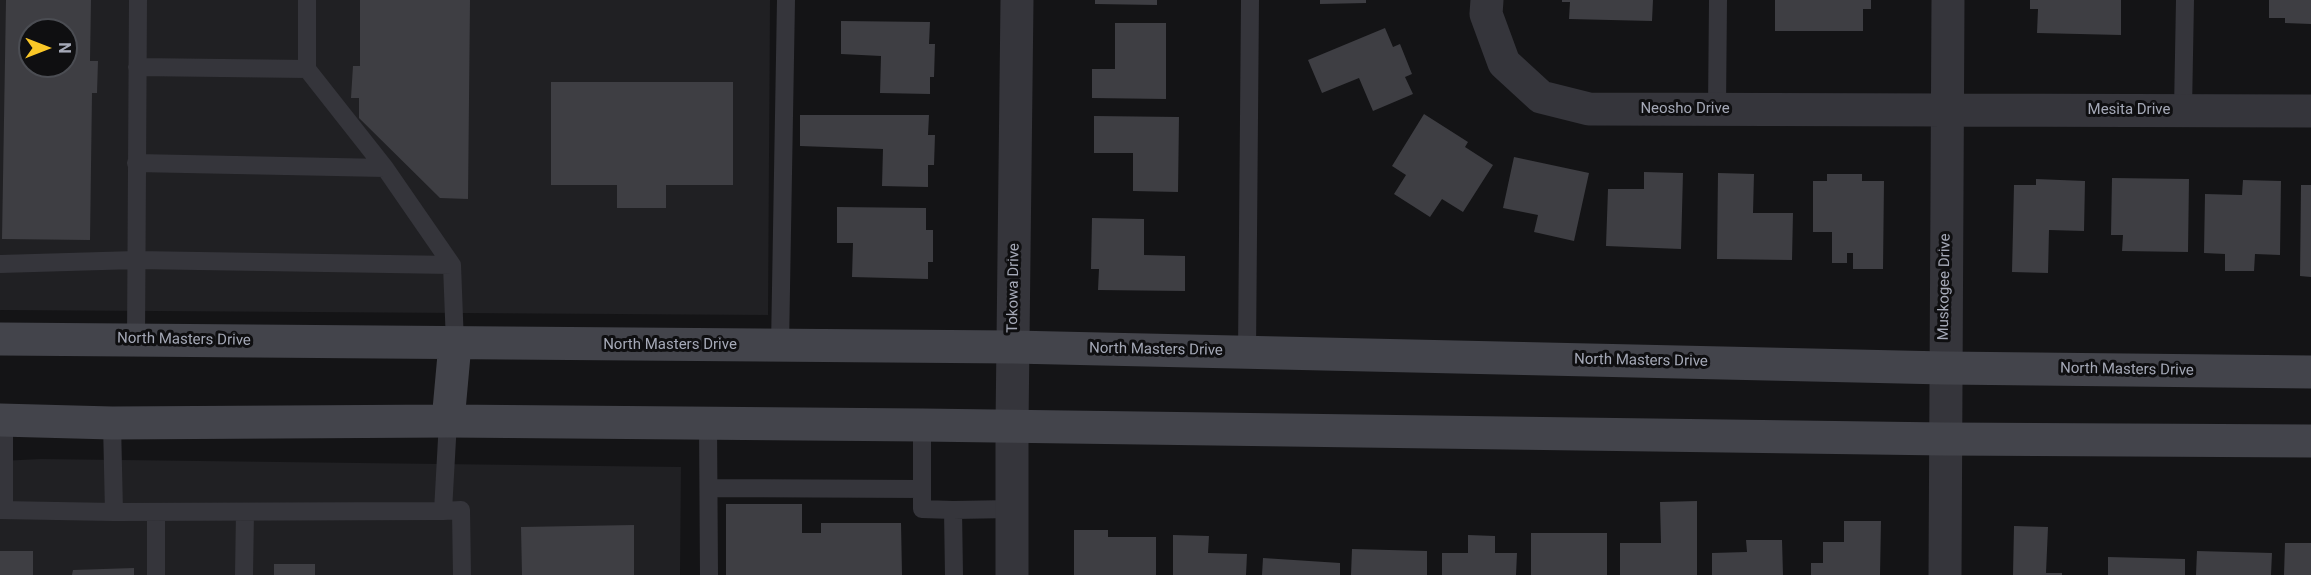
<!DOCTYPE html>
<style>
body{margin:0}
#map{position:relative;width:2311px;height:575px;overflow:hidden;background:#141416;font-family:Roboto,sans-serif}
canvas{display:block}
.north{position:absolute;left:18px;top:18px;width:60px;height:60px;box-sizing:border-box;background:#0f0f11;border:2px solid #4b4d53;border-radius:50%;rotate:90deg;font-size:16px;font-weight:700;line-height:24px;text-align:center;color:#a5a9b7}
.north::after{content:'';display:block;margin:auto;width:21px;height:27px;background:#fbc827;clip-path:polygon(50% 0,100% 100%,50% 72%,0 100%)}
</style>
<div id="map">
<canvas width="2311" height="575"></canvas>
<div class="north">N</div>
</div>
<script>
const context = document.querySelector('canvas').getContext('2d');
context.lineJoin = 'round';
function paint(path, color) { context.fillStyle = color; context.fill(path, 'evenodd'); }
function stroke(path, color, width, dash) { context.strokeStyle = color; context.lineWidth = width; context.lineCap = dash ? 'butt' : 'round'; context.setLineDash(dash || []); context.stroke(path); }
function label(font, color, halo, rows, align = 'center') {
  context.font = font + ' Roboto,sans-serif'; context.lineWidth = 6; context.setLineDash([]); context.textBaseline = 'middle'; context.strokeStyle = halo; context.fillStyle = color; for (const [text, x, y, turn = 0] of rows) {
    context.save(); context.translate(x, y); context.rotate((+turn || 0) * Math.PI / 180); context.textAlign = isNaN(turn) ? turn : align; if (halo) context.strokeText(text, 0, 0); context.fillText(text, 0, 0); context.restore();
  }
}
paint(new Path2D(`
 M0,0H770L768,315L0,310ZM30,30H66V66H30Z
 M41,459L681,467L680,575H0V461Z`), '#202023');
paint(new Path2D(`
 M6,0H91L90,61H98L97,93H92L90,240L2,239ZM30,30H66V66H30Z
 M360,0H470L468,199L440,198L359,118V98H351L353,66H360Z
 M1095,0H1157V5L1095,4Z
 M1320,0H1366V3L1320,4Z
 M1562,0H1653L1652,21L1569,19L1570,2H1562Z
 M1775,0H1871V9H1863V31H1775Z
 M2030,0H2121V35L2037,33L2038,9H2030Z
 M2269,0H2311V24L2285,23V18H2269Z
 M841,21L930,22L929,44H935L934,77H930V94L880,93L881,56L841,54Z
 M1115,23H1166V99L1092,98V69H1115Z
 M1385,28L1393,47L1400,44L1412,74L1405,77L1413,94L1373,111L1359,78L1322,93L1308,60Z
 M551,82H733V185H666V208H617V185H551Z
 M1424,114L1468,142L1465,147L1493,165L1463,212L1442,199L1430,217L1394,194L1406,175L1392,166Z
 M800,115H929L928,135H935L934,165H928V187L882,186L883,149L800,146Z
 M1094,116L1179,117L1178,192L1133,191V153H1094Z
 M1514,157L1589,173L1574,241L1534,232L1538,215L1503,208Z
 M1644,172L1683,173L1681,249L1606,246L1608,189H1644Z
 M1718,173L1754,174L1753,213H1793L1792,260L1717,259Z
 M1827,174H1862V181H1884L1883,269H1853V253H1847V263H1832V232H1813V181H1827Z
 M2112,178L2189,179L2188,252L2122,251L2123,235H2111Z
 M2036,179L2085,181L2084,231L2049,230L2048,273L2012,272L2014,185H2036Z
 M2243,180L2281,181L2280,255L2255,254L2254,271H2225V254L2204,253L2205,194L2242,195Z
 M2301,185H2311V277L2300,276Z
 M837,207L926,208V230H933V262H928V279L852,277L853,243H837Z
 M1092,218L1144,219V255L1185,256V291L1098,290L1099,269H1091Z
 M1697,501V575H1620V543H1661L1660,502Z
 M726,504H802V533H821V523H901L902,575H726Z
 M1844,521H1881L1880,575H1811V563H1823V542H1844Z
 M634,525V575H522L521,527Z
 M2014,526L2048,527L2046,573H2062V575H2013Z
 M1074,530H1108V537H1156V575H1074Z
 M1531,533H1607V575H1531Z
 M1173,535L1209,536L1208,553L1247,554L1246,575H1173Z
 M1468,535L1495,536V553H1517L1516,575H1442V553H1468Z
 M1746,540H1782L1783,575H1712V553L1747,552Z
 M2285,543H2311V575H2284Z
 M1352,549L1427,551V575H1351Z
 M0,551H33V575H0Z
 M2197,551L2272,553L2271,575H2196Z
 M2108,557L2185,559V575H2108Z
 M1263,558L1340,563V575H1262Z
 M274,564H315V575H274Z
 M134,568V575H72L73,570Z`), '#3e3e43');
stroke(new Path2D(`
 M307,0V69L385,168L452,265L455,344
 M137,67L307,69
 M1717,109L1718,0
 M2183,110L2185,0
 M136,163L385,168
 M0,264L136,260L452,265
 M136,340L138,0
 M780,346L786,0
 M1247,352L1250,0
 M4,420V510
 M448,421L443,511L461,510L462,575
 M112,423L114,512
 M708,424L709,575
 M922,425V509L953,510L954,575
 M709,488L922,489
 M0,510L114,512L443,511
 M953,510L1012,509
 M156,512V575
 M244,575L245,512`), '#35353b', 18);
stroke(new Path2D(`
 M1487,0L1486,14L1504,63L1541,97L1589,109L2311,111
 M1012,575V426L1017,0
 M1945,575L1948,0`), '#35353b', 33);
stroke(new Path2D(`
 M0,339L1013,347L1945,368L2311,372
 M0,420L112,423L448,421L922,425L1945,439L2311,441
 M448,421L455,344`), '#43444b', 33);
label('15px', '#a5a9b7', '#0f0f11', [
 ["Neosho Drive",1685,109],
 ["Mesita Drive",2129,110],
 ["Muskogee Drive",1945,287,-89],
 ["Tokowa Drive",1014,288,-89],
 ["North Masters Drive",184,340,1],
 ["North Masters Drive",670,345],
 ["North Masters Drive",1156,350,1],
 ["North Masters Drive",1641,361,1],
 ["North Masters Drive",2127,370,1]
]);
</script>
